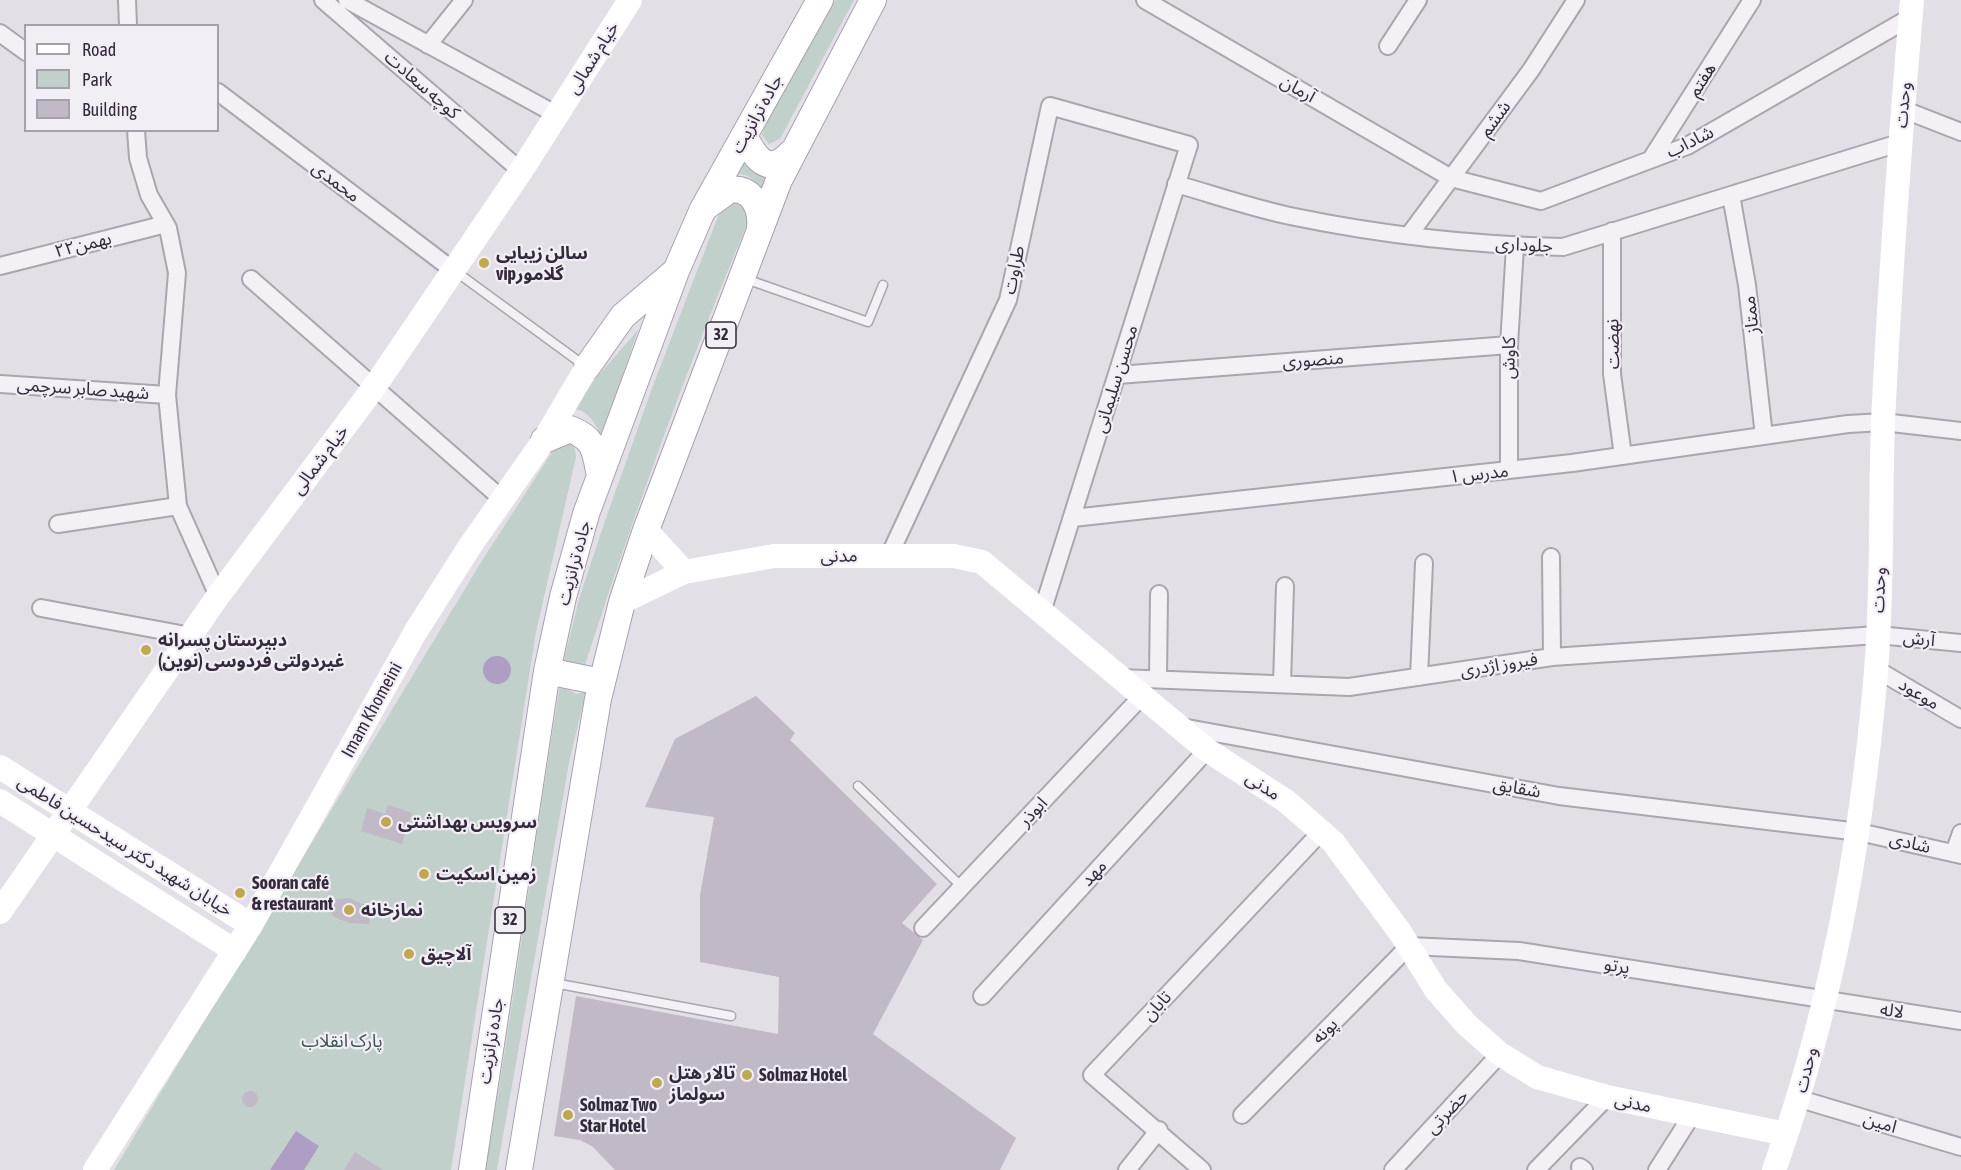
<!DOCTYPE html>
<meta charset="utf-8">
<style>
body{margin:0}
#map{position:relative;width:1961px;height:1170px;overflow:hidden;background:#e3dfe7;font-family:"Asap Condensed",sans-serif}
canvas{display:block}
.legend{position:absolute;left:24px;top:24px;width:195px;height:108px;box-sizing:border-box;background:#f2eef5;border:2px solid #a6a0ab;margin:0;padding:8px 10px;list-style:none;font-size:18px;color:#342a3c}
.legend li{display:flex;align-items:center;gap:12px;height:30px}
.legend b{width:30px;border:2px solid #a6a0ab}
</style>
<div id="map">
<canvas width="1961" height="1170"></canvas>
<ul class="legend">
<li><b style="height:8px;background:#fff"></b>Road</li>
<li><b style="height:16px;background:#c1d0cb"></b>Park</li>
<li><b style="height:16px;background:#c1bac6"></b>Building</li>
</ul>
</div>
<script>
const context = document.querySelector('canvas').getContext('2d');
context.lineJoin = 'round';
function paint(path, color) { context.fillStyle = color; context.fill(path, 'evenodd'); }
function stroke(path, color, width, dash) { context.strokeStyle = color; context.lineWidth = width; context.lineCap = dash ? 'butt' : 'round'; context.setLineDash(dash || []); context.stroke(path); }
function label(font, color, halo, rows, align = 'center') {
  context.font = font + ' "Asap Condensed","Noto Sans Arabic",sans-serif'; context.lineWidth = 4.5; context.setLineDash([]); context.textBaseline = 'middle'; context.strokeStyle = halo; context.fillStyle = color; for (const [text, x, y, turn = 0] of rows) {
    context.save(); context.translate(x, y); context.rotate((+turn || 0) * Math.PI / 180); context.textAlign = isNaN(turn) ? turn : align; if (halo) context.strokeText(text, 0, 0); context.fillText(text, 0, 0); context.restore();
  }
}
paint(new Path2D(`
 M835,0H854L780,139L769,144L762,135L765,122Z
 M743,149L771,169L763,198C756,183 753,173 734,174Z
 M735,196L749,214L747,224C687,368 634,513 586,662L583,669L563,664L579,599L605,521L654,383L717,219L726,201Z
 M638,330L602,437C595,423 586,405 568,410Z
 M564,442L574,443L576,457L536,632L451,1170H114L483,559L554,449Z
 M560,685L576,694L586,692L570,758L497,1170H485C514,1009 533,846 560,685Z`), '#c1d0cb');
paint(new Path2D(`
 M483 670a14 14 0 1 1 28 0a14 14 0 1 1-28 0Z
 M296,1131L319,1146L304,1170H270Z`), '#af9ec4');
paint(new Path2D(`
 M756,696L795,733L790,740L937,884L902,923L923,940L873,1034L1016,1138L1000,1170H615L593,1147L580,1140L554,1136L576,996L778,1034L779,977L700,962V895L714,817L645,807L675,739Z
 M388,805L412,813L402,844L361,831L367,808L385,814Z
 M349,898L365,905L370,912L369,924L349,923L334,917L331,913L330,907L337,899Z
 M242 1099a8 8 0 1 1 16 0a8 8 0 1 1-16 0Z
 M355,1152L383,1170H344Z`), '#c1bac6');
const lane = new Path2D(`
 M455,271L585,366
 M743,278L868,322L883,285
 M858,786L962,887
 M554,983L731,1016`);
const street = new Path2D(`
 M127,0L128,26
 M323,0L521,171
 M347,0L557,115
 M1145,0L1451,178L1541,201L1687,146L1911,17
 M0,33L26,52
 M428,45L464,0
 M1388,46L1418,0
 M218,92L454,271
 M1902,109L1961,132
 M136,130L138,158L149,195L168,228L177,273L167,395L178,506L218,596
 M1651,159L1752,0
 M1176,184C1215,195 1255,209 1295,217C1382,235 1474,245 1563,247L1899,143
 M1731,195L1747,285L1764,436
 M1612,231V374L1623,456
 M1409,235L1531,70L1576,0
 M0,266L166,224
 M251,279L502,499
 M1118,375L1509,345
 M0,384L167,395
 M1509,470V345L1515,246
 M1073,518L1572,463L1848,424L1883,422L1961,431
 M58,524L178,506
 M889,556L1008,300L1050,106L1189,145L1042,612
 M1551,557L1552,657
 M41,608L191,636
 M1876,669L1961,719
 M1419,677L1424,563
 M1120,678L1349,687L1552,657L1878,635L1961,643
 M1158,679L1159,594
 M1282,684L1285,586
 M1182,727L1559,796L1859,832L1961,855
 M1954,853L1961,833
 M923,928L1142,696
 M982,996L1207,750
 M1800,1099L1961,1147
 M1242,1115L1409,946L1519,951L1961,1021
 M1580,1167L1584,1170
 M1127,1170L1159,1130
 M1202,1170L1092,1075L1321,832
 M1393,1170L1500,1054
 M1536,1170L1607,1097
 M1657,1170L1692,1115`);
const primary = new Path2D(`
 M744,136C756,159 768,177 791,153
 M707,206L729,190C753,186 762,209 760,228
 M587,367L623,316L676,271
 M544,440L570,429C596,439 595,452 600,476
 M547,671L601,682
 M472,1170L547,671L563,597L586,514L676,271L703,209L820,0
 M519,1170L598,699L622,602L646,530L779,180L873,0`);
stroke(lane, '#aba5b0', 11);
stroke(street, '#aba5b0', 20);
stroke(primary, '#a9a0b1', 28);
stroke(lane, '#f4f1f6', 8);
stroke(street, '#f4f1f6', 16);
stroke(new Path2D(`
 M646,530L684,572
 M622,602L684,572L774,556H954L982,562L1207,750L1286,801L1333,842L1400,932L1436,990L1467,1025L1500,1054L1537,1077L1607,1097L1786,1134
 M0,767L251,925
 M0,801L235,951
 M0,912L218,596L375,386L521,171L630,0
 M95,1170L251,925L416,631L470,546L544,440L587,367
 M1774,1170C1831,1011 1862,839 1876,671C1883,588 1880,504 1883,421C1890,280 1900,140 1912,0`), '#fff', 24);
stroke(primary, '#fff', 26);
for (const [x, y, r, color] of [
 [484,263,6,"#c0a850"],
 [146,650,6,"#c0a850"],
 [386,822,6,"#c0a850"],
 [424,874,6,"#c0a850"],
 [240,893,6,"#c0a850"],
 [349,910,6,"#c0a850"],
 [409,954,6,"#c0a850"],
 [747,1075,6,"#c0a850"],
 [657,1083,6,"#c0a850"],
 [568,1115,6,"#c0a850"]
]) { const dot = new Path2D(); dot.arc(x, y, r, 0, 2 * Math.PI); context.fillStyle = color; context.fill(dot); stroke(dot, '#f2eef5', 2); }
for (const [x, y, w] of [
 [721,335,30],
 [510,920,30]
]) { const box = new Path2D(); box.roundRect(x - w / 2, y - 13, w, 26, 4.5); context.fillStyle = '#f2eef5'; context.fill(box); stroke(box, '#342a3c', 1.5); }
label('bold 16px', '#342a3c', null, [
 ["32",721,335],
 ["32",510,920]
]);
label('18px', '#342a3c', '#f2eef5', [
 ["خیام شمالی",593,58,-58],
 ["هفتم",1702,80,-58],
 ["کوچه سعادت",422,85,41],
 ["آرمان",1298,89,30],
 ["وحدت",1903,105,-85],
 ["جاده ترانزیت",757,114,-61],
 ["ششم",1495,119,-54],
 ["شاداب",1690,142,-26],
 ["محمدی",336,182,37],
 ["۲۲بهمن",83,245,-14],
 ["جلوداری",1524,245,3],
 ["طراوت",1014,270,-78],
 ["ممتاز",1751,315,-96],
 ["نهضت",1613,344,-91],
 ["کاوش",1509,358,-89],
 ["منصوری",1313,360,-4],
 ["محسن سلیمانی",1116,379,-73],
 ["شهید صابر سرچمی",83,389,4],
 ["خیام شمالی",320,460,-53],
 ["مدرس ۱",1479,474,-6],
 ["مدنی",839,556,-1],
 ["جاده ترانزیت",574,563,-75],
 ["وحدت",1879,590,-88],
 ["آرش",1919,639,6],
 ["فیروز اژدری",1499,665,-9],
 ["موعود",1919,694,31],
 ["Imam Khomeini",372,710,-61],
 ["مدنی",1263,786,33],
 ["شقایق",1517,788,10],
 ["ابوذر",1033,812,-47],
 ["شادی",1910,843,13],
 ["خیابان شهید دکتر سیدحسین فاطمی",125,846,32],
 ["مهد",1094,873,-47],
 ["پرتو",1617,966,9],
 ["تابان",1157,1006,-47],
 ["لاله",1892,1011,9],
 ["پونه",1325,1031,-45],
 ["جاده ترانزیت",491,1041,-81],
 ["وحدت",1806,1070,-76],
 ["مدنی",1633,1103,12],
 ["حضرتی",1447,1112,-47],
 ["امین",1880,1123,16]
]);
label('bold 18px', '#342a3c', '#f2eef5', [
 ["سالن زیبایی",496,253],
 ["vipگلامور",496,274],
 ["دبیرستان پسرانه",158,640],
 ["غیردولتی فردوسی (نوین)",158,661],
 ["سرویس بهداشتی",398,822],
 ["زمین اسکیت",436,874],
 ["Sooran café",252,883],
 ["& restaurant",252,904],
 ["نمازخانه",361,910],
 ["آلاچیق",421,954],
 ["تالار هتل",669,1073],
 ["سولماز",669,1094],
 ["Solmaz Hotel",759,1075],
 ["Solmaz Two",580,1105],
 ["Star Hotel",580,1126]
], 'left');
label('18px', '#38574f', '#f2eef5', [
 ["پارک انقلاب",342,1041]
]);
</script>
